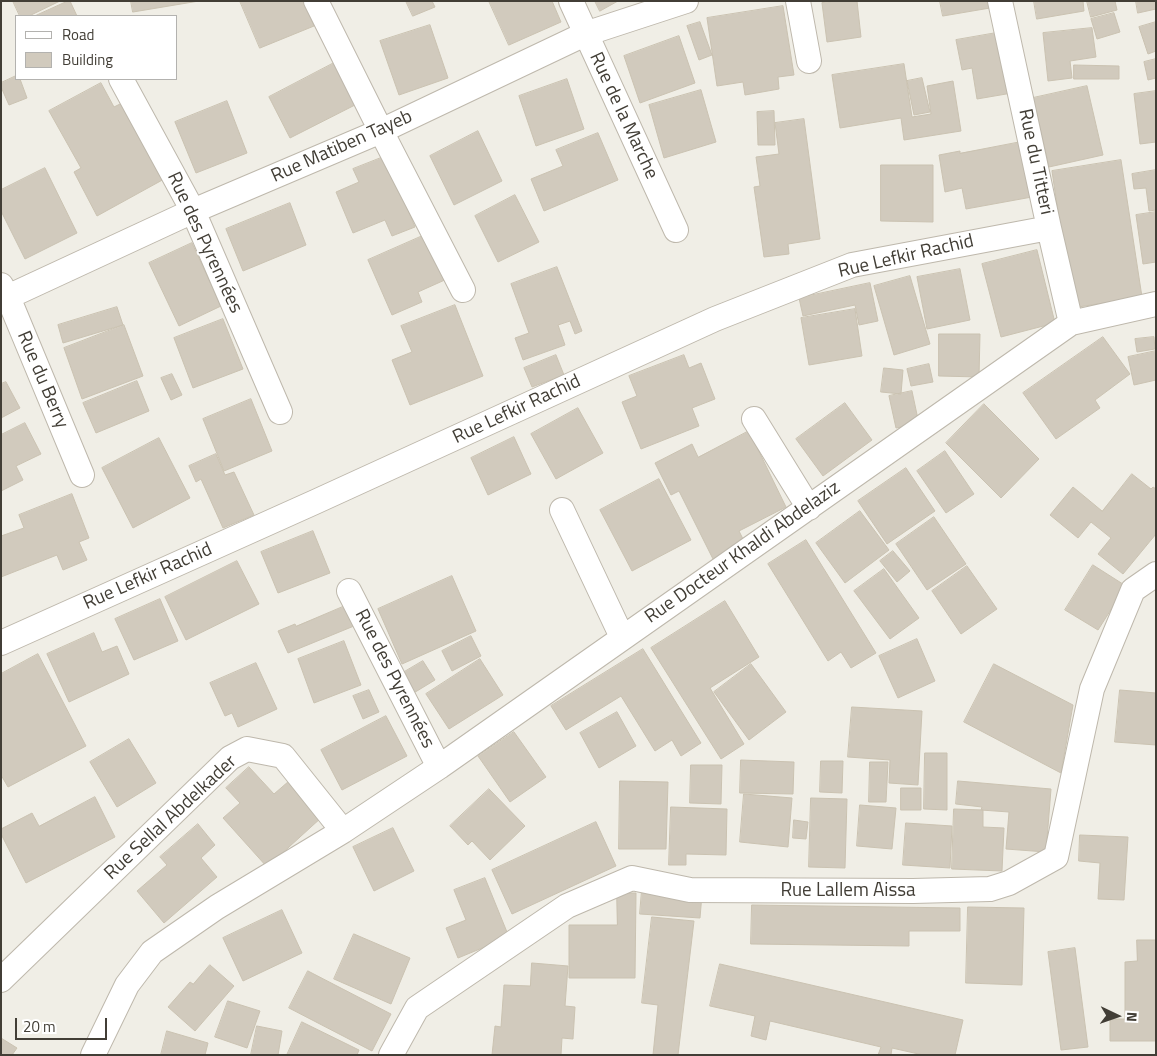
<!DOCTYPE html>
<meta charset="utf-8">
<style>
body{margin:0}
#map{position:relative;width:1157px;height:1056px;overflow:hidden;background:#f0eee6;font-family:"Titillium Web",sans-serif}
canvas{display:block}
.frame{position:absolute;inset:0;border:2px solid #423e36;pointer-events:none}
.legend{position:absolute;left:15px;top:15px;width:162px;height:65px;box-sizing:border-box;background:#fff;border:1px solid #b3b2af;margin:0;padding:6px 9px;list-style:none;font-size:15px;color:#423e36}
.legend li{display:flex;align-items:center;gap:10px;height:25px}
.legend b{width:25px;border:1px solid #b3b2af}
.north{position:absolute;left:1092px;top:991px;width:50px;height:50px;-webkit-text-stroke:4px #fff;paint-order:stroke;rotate:93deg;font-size:14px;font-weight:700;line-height:20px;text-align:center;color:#423e36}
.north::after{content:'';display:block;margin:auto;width:18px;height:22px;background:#423e36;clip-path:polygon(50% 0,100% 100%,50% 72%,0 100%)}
.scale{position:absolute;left:15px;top:1018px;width:92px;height:22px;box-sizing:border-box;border:2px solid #423e36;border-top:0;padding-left:6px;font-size:15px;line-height:18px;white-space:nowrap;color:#423e36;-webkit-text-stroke:4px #fff;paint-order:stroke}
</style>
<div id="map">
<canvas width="1157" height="1056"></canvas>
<div class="frame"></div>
<ul class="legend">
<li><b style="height:6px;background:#fff"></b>Road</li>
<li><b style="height:14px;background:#d1cabd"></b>Building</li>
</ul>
<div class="north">N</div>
<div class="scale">20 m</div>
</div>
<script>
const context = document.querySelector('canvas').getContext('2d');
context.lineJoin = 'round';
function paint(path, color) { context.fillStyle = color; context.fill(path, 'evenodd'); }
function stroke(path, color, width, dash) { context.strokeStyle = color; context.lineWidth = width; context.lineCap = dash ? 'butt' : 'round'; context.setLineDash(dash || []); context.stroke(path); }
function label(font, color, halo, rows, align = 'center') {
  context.font = font + ' "Titillium Web",sans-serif'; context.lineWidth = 4; context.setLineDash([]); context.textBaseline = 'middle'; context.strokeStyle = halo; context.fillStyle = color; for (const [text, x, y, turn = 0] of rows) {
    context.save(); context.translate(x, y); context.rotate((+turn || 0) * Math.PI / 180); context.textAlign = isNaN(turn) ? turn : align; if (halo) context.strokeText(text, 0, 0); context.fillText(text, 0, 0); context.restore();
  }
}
const building = new Path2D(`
 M13,1H60L29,16H20Z
 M68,1H70L77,16H35Z
 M131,1H199L133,12Z
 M240,1H304L314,26L260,48Z
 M406,1H432L435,7L413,16Z
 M489,1H552L561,22L509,45Z
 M595,1H618L600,11Z
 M836,1H857L861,37L827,42L822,3Z
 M940,1H988L990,8L943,16Z
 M1034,1H1083L1084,11L1037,19Z
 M1087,1H1115L1117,10L1091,17Z
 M1136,1H1156V9L1138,13Z
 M783,6L794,75L778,77L779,89L745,95L743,82L717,86L707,18Z
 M1114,13L1120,32L1097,39L1091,19Z
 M700,22L712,55L699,60L687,26Z
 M1156,22V51L1148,54L1139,27Z
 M430,25L448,78L399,95L380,41Z
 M1092,28L1096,57L1070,61L1072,78L1048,81L1043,33Z
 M1002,32L1012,93L977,99L972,68L962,70L956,40Z
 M679,36L695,83L640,103L624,56Z
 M1156,59V78L1148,80L1144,62Z
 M334,63L355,105L290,138L269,97Z
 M904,64L912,117L931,114L927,86L953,81L961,131L904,140L901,118L840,128L832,75Z
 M1074,65L1119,66V79H1074Z
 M16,76V79H20L27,98L9,105L1,87V83Z
 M922,78L930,112L914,115L907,81Z
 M567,79L584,129L536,146L519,96Z
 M101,83L114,107L124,102L166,178L97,216L74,172L81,168L49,111Z
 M1087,86L1103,155L1049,167L1033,98Z
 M701,90L716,142L664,158L649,105Z
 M1156,91V142L1140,144L1134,94Z
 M227,101L247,153L196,173L175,122Z
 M774,111L775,145H758L757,112Z
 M804,119L820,239L788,244L789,254L764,257L754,187L760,186L756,157L779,154L775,123Z
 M478,131L502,181L454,205L430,156Z
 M598,133L618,180L544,211L531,179L563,166L556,150Z
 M1021,142L1032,197L966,209L962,188L945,192L939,155L960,151V153Z
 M386,156L415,227L392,236L385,220L353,233L336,192L359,182L353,169Z
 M1121,160L1142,297L1072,308L1052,171Z
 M881,165H933V222L881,221Z
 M45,168L77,233L25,259L1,211V190Z
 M1156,170V210L1149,211L1146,188L1134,189L1132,174Z
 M515,195L539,242L498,262L475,216Z
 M290,203L306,245L243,271L226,229Z
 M1156,212V262L1143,264L1136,215Z
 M427,234L447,279L418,292L422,302L392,315L368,260Z
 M192,243L221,306L179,326L149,263Z
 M1037,250L1055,323L1001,337L982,264Z
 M557,267L582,331L575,334L570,321L558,325L565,345L523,360L515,338L529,333L511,284Z
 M960,269L970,320L927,329L917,277Z
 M910,276L930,344L894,355L874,286Z
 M870,283L878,321L859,325L855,305L803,316L799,298Z
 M455,305L483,376L410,405L392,360L412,352L401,326Z
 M117,307L123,325L63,343L58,325Z
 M855,309L862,356L809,365L801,318Z
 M223,319L243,369L193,388L174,338Z
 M124,325L143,376L82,399L64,348Z
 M939,334H980L979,377L939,376Z
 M1103,337L1130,374L1095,400L1100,408L1056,439L1023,393Z
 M1154,337L1155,349L1137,352L1135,339Z
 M1156,351V380L1134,385L1128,357Z
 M556,355L564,375L532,387L524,368Z
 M684,355L689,368L701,363L715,399L692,408L699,426L641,449L622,402L637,396L629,376Z
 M929,364L933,382L911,386L907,369Z
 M884,368L903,370L901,394L881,392Z
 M172,374L182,395L171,400L161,378Z
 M137,381L149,411L96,433L83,403Z
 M6,382L20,408L1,418V384Z
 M912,391L919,424L896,428L889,396Z
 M251,399L272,451L224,471L203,419Z
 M845,403L872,440L823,476L796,439Z
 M984,404L1039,459L1001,498L946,443Z
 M578,408L603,453L556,479L531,434Z
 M25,423L41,454L16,466L23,480L1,491V435Z
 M749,431L786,507L739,531L747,547L715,563L679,491L671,495L655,463L692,444L698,457Z
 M514,437L531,474L488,495L471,458Z
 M159,438L190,498L133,528L102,468Z
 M945,451L974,494L946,513L917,471Z
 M216,454L225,475L234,472L254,515L223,528L201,479L196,482L189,466Z
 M906,468L935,511L887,544L858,501Z
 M1132,474L1151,489L1153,487L1156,489V534L1123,574L1098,554L1111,538L1091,522L1078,538L1050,515L1073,487L1102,511Z
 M659,479L691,540L632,571L600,510Z
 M72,494L89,538L79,542L87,560L63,570L57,555L1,577V536L24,528L19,515Z
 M860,511L889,550L845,583L816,543Z
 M934,517L966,564L927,590L896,544Z
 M313,531L330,573L278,593L261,552Z
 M806,540L876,653L851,668L841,652L828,661L768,564Z
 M893,551L910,571L897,582L880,561Z
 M237,561L259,604L186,640L165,597Z
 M1093,565L1126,586L1098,630L1065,610Z
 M967,566L997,609L961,634L932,591Z
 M884,569L919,618L890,639L854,591Z
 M452,576L476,631L402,664L378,609Z
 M160,599L178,641L134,660L115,619Z
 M725,601L759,657L710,688L744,744L721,759L651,648Z
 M345,606L354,626L288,653L278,631L295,624L296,626Z
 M94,633L102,652L117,646L129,674L69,702L47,654Z
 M471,636L481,656L452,671L442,651Z
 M917,639L935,681L898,698L879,656Z
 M344,641L361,685L314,703L298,659Z
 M643,649L701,743L681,756L672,740L655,751L621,696L566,730L551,706Z
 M38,654L86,746L8,787L1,775V674Z
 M480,659L503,695L449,729L426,694Z
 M423,661L435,680L412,694L401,674Z
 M256,663L277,709L238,727L232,713L225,716L210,683Z
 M751,664L786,712L749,740L714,692Z
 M994,664L1073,705L1061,773L964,722Z
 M369,690L379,712L363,719L353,696Z
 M1120,690L1156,693V745L1115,742Z
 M852,707L922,711L918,785L889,783L890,760L848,757Z
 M617,712L636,746L599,768L580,733Z
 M386,716L407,756L342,790L321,750Z
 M514,732L546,777L510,802L478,756Z
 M129,739L156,783L117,807L90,762Z
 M925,753H947V810L924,809Z
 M741,760L794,762L793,794L740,793Z
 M821,761H843L842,793L820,792Z
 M870,762H888L886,802H869Z
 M691,765H722L721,804L690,803Z
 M249,767L274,794L289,781L322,817L267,867L223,818L240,803L226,788Z
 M620,781L668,782L666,849H619Z
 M958,781L1051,789L1046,852L1006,849L1009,812L981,810L982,807L956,804Z
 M901,788H921V810H901Z
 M489,789L525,826L490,860L472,841L468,845L450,826Z
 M744,794L792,798L788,847L740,842Z
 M95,797L115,837L26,883L1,834V829L32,813L39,826Z
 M811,798L847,799L845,868L809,867Z
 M860,805L896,808L892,849L857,846Z
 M671,807L727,809L726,855L686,854V865H669Z
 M954,809L983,810V827L1004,828L1002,871L952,869Z
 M794,820L808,822L806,839L793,838Z
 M596,822L616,866L512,914L492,870Z
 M906,823L952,826L950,868L903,865Z
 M198,824L215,845L201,858L217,877L164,923L137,891L167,865L160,857Z
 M393,828L414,871L374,891L353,847Z
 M1080,835L1128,837L1124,900L1098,899L1100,863L1079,861Z
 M485,878L509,937L458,958L446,928L466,920L454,890Z
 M642,890L702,894L700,918L640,914Z
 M617,893H636L635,978H569V925H617Z
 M752,905L960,908V931H909V946L751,944Z
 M968,907L1024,908L1022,985L966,983Z
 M282,910L302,953L243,981L223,938Z
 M652,917L694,921L678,1055H653L658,1005L642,1003Z
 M354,934L410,958L391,1004L334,979Z
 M1137,940H1156V1041H1110V1019H1125V962L1137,961Z
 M1075,948L1088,1047L1061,1050L1048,952Z
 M532,963L568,966L565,1006L575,1007L573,1039L562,1038L561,1055H492L495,1026L501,1027L504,985L530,986Z
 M720,964L963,1020L955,1055H923L892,1048L891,1055H878L881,1047L770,1021L766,1040L751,1036L755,1016L710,1006Z
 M210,965L234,986L195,1031L168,1007L190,982L193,984Z
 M308,971L391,1014L372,1051L289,1008Z
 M228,1001L260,1011L247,1048L215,1037Z
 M302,1022L359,1050L357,1055H287Z
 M257,1026L282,1031L278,1055H251Z
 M167,1031L208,1043L205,1055H161Z
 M1,1038L17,1048L12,1055H1Z`);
paint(building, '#d1cabd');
stroke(building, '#cac2b1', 1);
const street = new Path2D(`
 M316,1L381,131L463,290
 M571,1L676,230
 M798,1L809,61
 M1000,1L1049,228L1071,323
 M121,79L193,211L280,412
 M1,285L8,297L82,475
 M1,300L193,211L381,131L585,34L686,1
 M754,419L809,508
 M562,510L622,637
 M349,591L439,767
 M1,643L315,502L715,319L852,265L1049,228
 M1,980L230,758L247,749L283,756L343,831
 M93,1055L127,985L152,952L217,907L343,831L439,767L1071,323L1156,304
 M391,1055L417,1008L567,906L632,878L690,890L913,891L990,889L1009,883L1056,857L1092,689L1133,590L1156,574`);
stroke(street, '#beb8ac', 26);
stroke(street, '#fff', 24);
label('19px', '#423e36', '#fff', [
 ["Rue de la Marche",623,116,65],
 ["Rue Matiben Tayeb",342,147,-24],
 ["Rue du Titteri",1035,162,78],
 ["Rue des Pyrennées",204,243,65],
 ["Rue Lefkir Rachid",906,257,-13],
 ["Rue du Berry",42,380,67],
 ["Rue Lefkir Rachid",517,410,-25],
 ["Rue Docteur Khaldi Abdelaziz",743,553,-35],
 ["Rue Lefkir Rachid",148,577,-24],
 ["Rue des Pyrennées",394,679,63],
 ["Rue Sellal Abdelkader",171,818,-43],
 ["Rue Lallem Aissa",848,891]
]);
</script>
